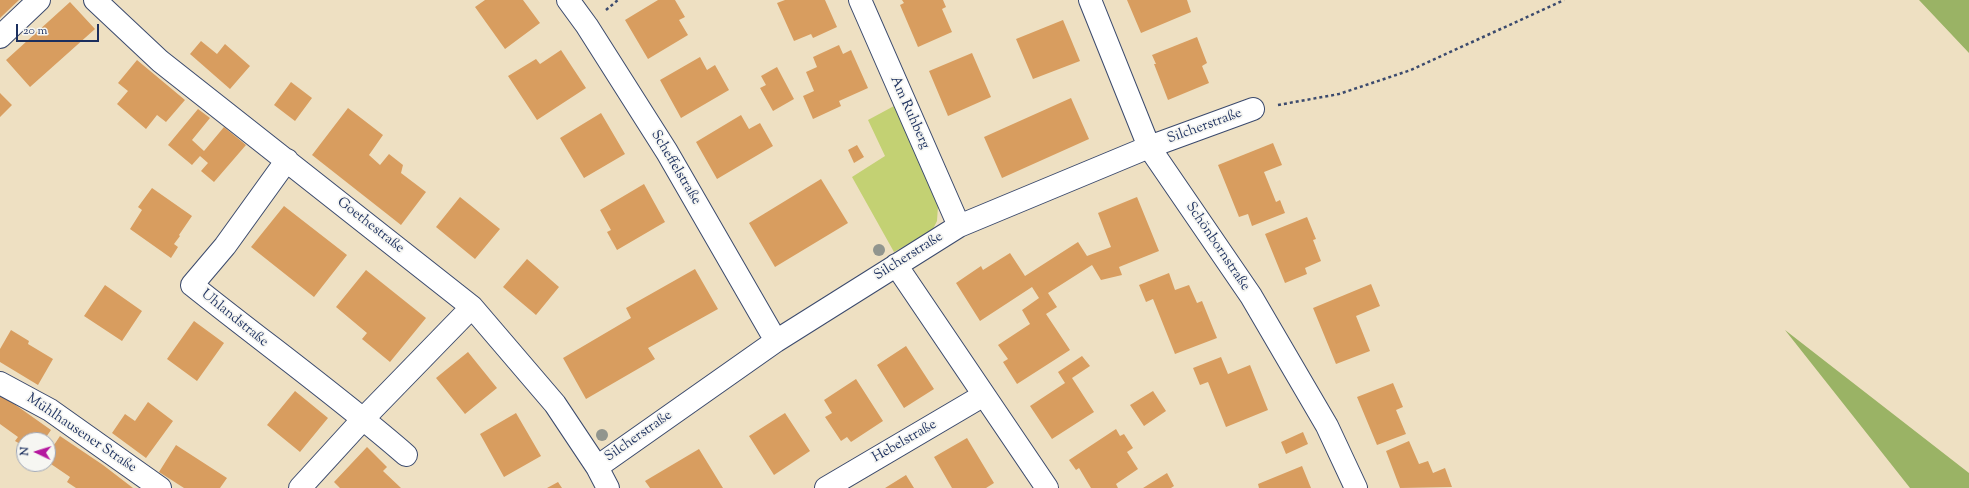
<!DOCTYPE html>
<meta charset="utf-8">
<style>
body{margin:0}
#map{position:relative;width:1969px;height:488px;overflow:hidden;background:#eee0c2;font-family:"Sorts Mill Goudy",serif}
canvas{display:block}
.north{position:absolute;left:16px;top:432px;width:40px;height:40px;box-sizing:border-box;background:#f6f6f2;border:1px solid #9ea6b7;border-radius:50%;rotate:274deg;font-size:11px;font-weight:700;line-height:16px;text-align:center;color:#1b2f5e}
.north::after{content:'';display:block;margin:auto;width:14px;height:18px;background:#b5179e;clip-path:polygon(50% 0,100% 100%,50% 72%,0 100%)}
.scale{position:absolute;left:16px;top:24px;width:83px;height:18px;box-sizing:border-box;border:2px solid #1b2f5e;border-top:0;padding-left:5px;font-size:12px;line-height:14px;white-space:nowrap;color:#1b2f5e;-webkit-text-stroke:3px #f6f6f2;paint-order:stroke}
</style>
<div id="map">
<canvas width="1969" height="488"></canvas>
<div class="north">N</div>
<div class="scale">20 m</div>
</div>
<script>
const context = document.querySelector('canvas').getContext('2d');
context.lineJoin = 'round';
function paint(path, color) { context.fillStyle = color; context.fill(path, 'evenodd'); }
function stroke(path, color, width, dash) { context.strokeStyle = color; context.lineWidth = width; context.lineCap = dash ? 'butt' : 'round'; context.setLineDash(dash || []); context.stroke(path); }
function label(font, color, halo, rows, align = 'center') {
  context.font = font + ' "Sorts Mill Goudy",serif'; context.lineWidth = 3.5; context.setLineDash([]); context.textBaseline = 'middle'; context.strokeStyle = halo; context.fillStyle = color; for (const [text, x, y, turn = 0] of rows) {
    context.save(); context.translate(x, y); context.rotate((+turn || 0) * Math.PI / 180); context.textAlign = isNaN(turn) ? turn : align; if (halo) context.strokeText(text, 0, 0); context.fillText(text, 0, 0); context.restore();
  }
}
paint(new Path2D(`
 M894,106L938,206L937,221L932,231L894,252L852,177L885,156L868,120Z`), '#c3d173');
paint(new Path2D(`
 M1919,0H1969V53Z
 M1785,330L1969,473V488H1910Z`), '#9ab365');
paint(new Path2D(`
 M0,0H19L0,18Z
 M485,0H523L540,23L505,49L475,7Z
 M658,0H675L685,17L679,20L688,35L648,59L625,20Z
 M785,0H825L837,27L813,38L811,34L794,41L777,3Z
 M902,0H943L946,7L942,9L952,32L918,47L900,5L904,3Z
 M1127,0H1187L1191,12L1141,33Z
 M70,2L95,29L30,87L6,60Z
 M1063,20L1080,61L1033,79L1016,39Z
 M1197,37L1207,63L1202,66L1209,83L1168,100L1154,64H1156L1152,55Z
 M201,41L217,54L225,44L250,66L230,89L190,54Z
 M839,45L843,54L851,50L868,88L839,101L841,106L813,119L803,96L814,91L806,72L817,67L813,57Z
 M561,50L586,88L537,120L508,76L536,59L540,64Z
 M972,53L991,97L948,116L929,71Z
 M700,57L707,70L715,65L729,90L681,118L660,80Z
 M137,60L185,100L166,122L157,115L146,129L117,104L128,91L118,83Z
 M777,67L794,99L773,111L760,88L766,85L761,76Z
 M291,82L312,98L295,121L274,105Z
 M0,93L12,105L0,117Z
 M1071,98L1089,139L1002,178L984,137Z
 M348,108L383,135L369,155L380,165L389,154L403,165L401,173L426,192L401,225L312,155Z
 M198,109L210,118L192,140L204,151L224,127L246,145L214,182L201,171L208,163L200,156L192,165L168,145Z
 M601,113L625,154L584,178L560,138Z
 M741,115L749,129L760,123L773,146L717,179L696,142Z
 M1273,143L1282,165L1264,172L1276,202L1280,200L1285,213L1252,226L1248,214L1239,217L1218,165Z
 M857,145L864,157L854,163L848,150Z
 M821,179L848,223L775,267L749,223Z
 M644,184L665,222L617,250L607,232L611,230L600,210Z
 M152,188L192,216L179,235L180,236L174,244L178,247L171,258L130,229L142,210L138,207Z
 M460,197L500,229L475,259L436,227Z
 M1137,197L1159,251L1119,267L1122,275L1101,280L1092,265L1048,293L1057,307L1046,314L1070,350L1017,384L1003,362L1008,359L998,345L1030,324L1022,310L1039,298L1032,287L980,321L956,283L981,266L983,270L1010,253L1025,276L1078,242L1087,256L1111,247L1098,213Z
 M284,206L347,255L314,297L251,247Z
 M1307,217L1316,239L1313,240L1321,261L1305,268L1307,274L1285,283L1265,234Z
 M527,259L559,287L536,315L503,287Z
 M695,269L718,309L648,348L655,359L586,399L563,358L631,318L626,308Z
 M366,270L426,318L390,362L362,339L367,333L336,307Z
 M1169,273L1175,290L1189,285L1197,303L1202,301L1217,338L1175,354L1153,299L1146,302L1139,285Z
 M1371,284L1380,306L1356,316L1370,351L1336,364L1313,308Z
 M105,285L142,311L122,341L84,316Z
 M194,321L224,343L197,381L167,359Z
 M11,330L29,341L28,344L53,359L38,385L0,362V349Z
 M906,346L934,389L904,408L877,365Z
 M468,352L497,388L465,414L436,378Z
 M1082,356L1090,366L1072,378L1094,412L1052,439L1030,406L1065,383L1058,372Z
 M1221,357L1228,374L1250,365L1268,410L1226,427L1208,382L1200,385L1193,368Z
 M856,379L883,421L851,442L847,437L841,441L825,417L832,413L824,400Z
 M1393,383L1403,407L1396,410L1406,434L1377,445L1357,397Z
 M295,391L328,418L300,452L267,425Z
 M1153,391L1166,411L1144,426L1130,405Z
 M0,394L51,430L44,440H24V446L15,441L18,437L0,424Z
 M148,402L173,421L146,458L112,433L125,414L135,421Z
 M516,413L541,456L504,477L480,434Z
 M785,413L810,451L774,475L749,436Z
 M1116,429L1120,436L1124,434L1133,448L1127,452L1138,469L1116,484L1118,488H1091L1079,468L1076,470L1069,460Z
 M1303,432L1308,444L1286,454L1281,442Z
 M60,436L103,465L133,488H76L67,482L70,477L48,462V454Z
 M967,438L994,483L986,488H952L934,457Z
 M1409,441L1419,464L1428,461L1433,473L1445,468L1452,487L1400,488L1386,451Z
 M176,445L227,478L220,488H184L159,472Z
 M367,447L387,467L383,471L401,488H340L334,482Z
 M699,449L723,488H650L645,481Z
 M1302,466L1311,488H1259L1258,484Z
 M1167,473L1174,486L1171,488H1143Z
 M906,475L914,488H885Z
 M558,482L562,488H547Z`), '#d89d5f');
const street = new Path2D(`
 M95,0L160,61L472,307L555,404L597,467L608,488
 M568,0L587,26L667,152L776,341
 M860,0L959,226
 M1090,0L1149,147L1251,296L1327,426L1356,488
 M0,37L39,0
 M287,160L225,246L192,285C263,342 337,395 406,455
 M896,265L1047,488
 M0,383L50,410L160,488
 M597,467L776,341L959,226L1149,147L1253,109
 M300,488L364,418L472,307
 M826,488L984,395`);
stroke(street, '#3b4a6d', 24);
stroke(new Path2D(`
 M606,10L618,0
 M1278,105L1339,94L1411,70L1564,0`), '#3b4a6d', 2.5, [3, 3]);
stroke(street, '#fff', 22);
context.fillStyle = '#91958e';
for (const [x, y] of [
 [879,250],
 [602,435]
]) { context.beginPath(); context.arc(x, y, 6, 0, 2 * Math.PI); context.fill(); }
label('14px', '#1b2f5e', '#f6f6f2', [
 ["Am Ruhberg",909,113,66],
 ["Silcherstraße",1205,127,-20],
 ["Scheffelstraße",675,168,59],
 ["Goethestraße",370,226,38],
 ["Schönbornstraße",1217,247,56],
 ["Silcherstraße",909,257,-32],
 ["Uhlandstraße",234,319,39],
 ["Mühlhausener Straße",81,434,34],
 ["Silcherstraße",639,437,-35],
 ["Hebelstraße",905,442,-30]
]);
</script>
